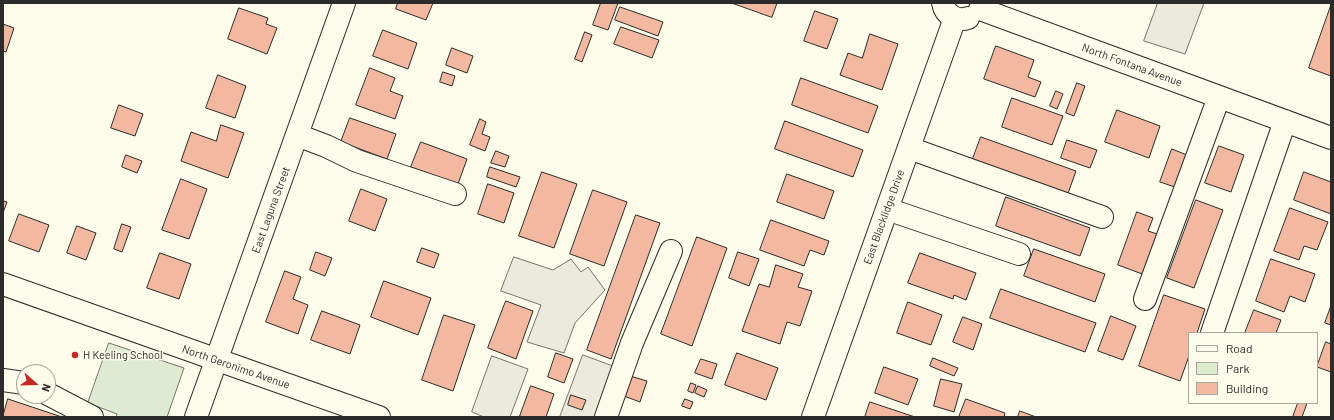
<!DOCTYPE html>
<style>
body{margin:0}
#map{position:relative;width:1334px;height:420px;overflow:hidden;background:#fdfbea;font-family:Barlow,sans-serif}
canvas{display:block}
.frame{position:absolute;inset:0;border:4px solid #2b2b2b;pointer-events:none}
.legend{position:absolute;left:1188px;top:332px;width:130px;height:72px;box-sizing:border-box;background:#fdfbea;border:1px solid #a9a89e;margin:0;padding:5px 7px;list-style:none;font-size:12px;color:#2b2b2b}
.legend li{display:flex;align-items:center;gap:8px;height:20px}
.legend b{width:20px;border:1px solid #a9a89e}
.north{position:absolute;left:16px;top:364px;width:40px;height:40px;box-sizing:border-box;background:#fdfbea;border:1px solid #a9a89e;border-radius:50%;rotate:110deg;font-size:11px;font-weight:700;line-height:16px;text-align:center;color:#2b2b2b}
.north::after{content:'';display:block;margin:auto;width:14px;height:18px;background:#c62828;clip-path:polygon(50% 0,100% 100%,50% 72%,0 100%)}
</style>
<div id="map">
<canvas width="1334" height="420"></canvas>
<div class="frame"></div>
<ul class="legend">
<li><b style="height:5px;background:#fdfbea"></b>Road</li>
<li><b style="height:11px;background:#deebd1"></b>Park</li>
<li><b style="height:11px;background:#f2b8a0"></b>Building</li>
</ul>
<div class="north">N</div>
</div>
<script>
const context = document.querySelector('canvas').getContext('2d');
context.lineJoin = 'round';
function paint(path, color) { context.fillStyle = color; context.fill(path, 'evenodd'); }
function stroke(path, color, width, dash) { context.strokeStyle = color; context.lineWidth = width; context.lineCap = dash ? 'butt' : 'round'; context.setLineDash(dash || []); context.stroke(path); }
function label(font, color, halo, rows, align = 'center') {
  context.font = font + ' Barlow,sans-serif'; context.lineWidth = 3; context.setLineDash([]); context.textBaseline = 'middle'; context.strokeStyle = halo; context.fillStyle = color; for (const [text, x, y, turn = 0] of rows) {
    context.save(); context.translate(x, y); context.rotate((+turn || 0) * Math.PI / 180); context.textAlign = isNaN(turn) ? turn : align; if (halo) context.strokeText(text, 0, 0); context.fillText(text, 0, 0); context.restore();
  }
}
const green = new Path2D(`
 M109,343L184,368L167,417H116L117,414L88,403Z`);
paint(green, '#deebd1');
stroke(green, '#74746e', 1);
const parking = new Path2D(`
 M1158,3H1204L1185,54L1144,41Z
 M514,257L553,270L571,259L581,272L588,267L605,290L575,323L564,353L527,342L541,305L501,291Z
 M583,355L613,366L595,417H560Z
 M492,356L528,369L510,417H484L472,412Z`);
paint(parking, '#eceadb');
stroke(parking, '#74746e', 1);
const building = new Path2D(`
 M398,3H433L426,20L396,9Z
 M601,3H618L608,30L593,25Z
 M732,3H777L772,17Z
 M1331,5V76L1309,68Z
 M620,7L663,22L658,36L615,20Z
 M239,8L268,18L266,24L277,28L267,54L228,39Z
 M815,11L838,19L827,49L804,41Z
 M3,24L14,28L6,52L3,51Z
 M621,27L659,40L652,58L614,44Z
 M383,30L417,43L408,69L373,56Z
 M585,32L592,35L582,62L575,59Z
 M870,34L898,44L882,90L840,75L848,53L862,58Z
 M996,46L1034,60L1028,77L1041,82L1035,97L984,79Z
 M452,48L473,56L467,73L446,65Z
 M370,68L395,78L390,91L403,96L395,119L356,105Z
 M443,72L455,76L452,86L440,82Z
 M218,75L246,86L235,118L206,108Z
 M801,78L878,106L868,133L792,105Z
 M1077,83L1085,86L1074,116L1066,113Z
 M1056,91L1063,94L1057,109L1050,106Z
 M1012,98L1063,116L1052,145L1002,127Z
 M119,105L143,114L135,136L111,128Z
 M1117,110L1160,126L1149,158L1105,142Z
 M350,118L396,134L387,159L341,142Z
 M480,119L486,122L482,134L490,137L485,151L470,145Z
 M785,121L863,150L853,177L775,149Z
 M221,125L244,133L228,178L181,161L191,132L216,141Z
 M981,137L1076,171L1066,199L971,164Z
 M1067,140L1097,150L1090,168L1061,158Z
 M421,142L467,159L458,184L411,167Z
 M1219,146L1244,155L1231,192L1205,183Z
 M1172,149L1187,155L1175,187L1160,182Z
 M496,151L509,156L505,167L491,163Z
 M126,155L142,161L137,173L122,167Z
 M490,167L520,177L516,187L487,177Z
 M542,172L577,184L554,248L519,236Z
 M1304,172L1331,182V214L1294,200Z
 M787,174L834,191L824,219L777,202Z
 M181,179L207,189L189,239L162,230Z
 M488,184L514,193L504,223L478,214Z
 M361,189L387,199L375,231L349,221Z
 M593,190L627,202L604,266L570,254Z
 M1006,197L1090,228L1080,256L996,226Z
 M1196,200L1223,210L1194,288L1167,278Z
 M3,201L7,202L3,213Z
 M1290,208L1328,222L1317,250L1304,246L1299,260L1274,251Z
 M1137,212L1153,218L1148,231L1160,235L1145,275L1118,265Z
 M19,214L49,225L39,252L9,241Z
 M636,215L660,223L611,359L587,350Z
 M771,220L829,241L824,255L810,250L804,266L760,250Z
 M122,224L131,227L122,252L114,249Z
 M77,226L96,233L86,260L67,253Z
 M697,237L727,248L692,346L661,334Z
 M422,248L439,254L434,268L417,262Z
 M1034,249L1105,274L1095,302L1024,276Z
 M316,252L332,258L325,276L310,270Z
 M738,252L759,259L749,286L729,278Z
 M160,253L191,264L179,299L147,288Z
 M920,253L976,273L966,300L954,295L953,299L908,283Z
 M1271,259L1315,274L1305,302L1290,296L1284,312L1256,301Z
 M776,265L803,274L798,287L812,291L800,326L787,322L780,344L742,331L759,284L769,287Z
 M285,271L301,277L293,299L308,305L298,334L266,322Z
 M384,281L431,298L418,335L371,317Z
 M1001,289L1096,323L1085,352L990,318Z
 M1164,295L1205,309L1197,333H1189V356L1180,381L1139,366Z
 M506,301L533,311L516,359L488,348Z
 M908,302L942,315L931,345L897,333Z
 M1331,306V325L1325,323Z
 M1254,310L1281,320L1276,333H1245Z
 M322,311L360,325L350,354L311,340Z
 M444,315L475,325L453,391L422,380Z
 M1111,316L1136,326L1123,360L1098,351Z
 M963,317L982,324L973,350L953,342Z
 M1326,342L1331,344V372L1317,367Z
 M556,353L573,359L564,383L548,377Z
 M737,353L778,368L766,400L725,385Z
 M933,358L958,368L954,376L930,366Z
 M701,359L717,364L712,379L695,373Z
 M884,367L918,379L908,405L875,393Z
 M630,376L647,381L640,402L624,396Z
 M941,379L962,384L954,412L934,406Z
 M691,383L696,385L693,393L688,391Z
 M531,386L554,394L546,417H524L520,416Z
 M698,386L707,390L704,397L695,393Z
 M571,395L586,400L582,410L568,405Z
 M8,399L62,417H3Z
 M685,399L693,402L690,409L682,406Z
 M966,399L1005,413L1004,417H959Z
 M870,402L915,417H865Z
 M1298,403H1307L1302,417H1293Z
 M1020,411L1036,417H1018Z`);
paint(building, '#f2b8a0');
stroke(building, '#2b2b2b', 1);
const minor = new Path2D(`
 M943,3C945,15 957,22 968,18
 M980,9L1331,138
 M297,135L326,146L357,161L455,194
 M909,148L1102,217
 M887,209L1019,254
 M3,284L379,417
 M1145,299L1219,97
 M1212,333L1285,121
 M3,380L24,383
 M48,394L92,417
 M196,417L344,3
 M606,417L632,343L671,251
 M813,417L955,18`);
stroke(minor, '#2b2b2b', 24);
stroke(minor, '#fdfbea', 22);
for (const [x, y, r, color] of [
 [75,355,4,"#c62828"]
]) { const dot = new Path2D(); dot.arc(x, y, r, 0, 2 * Math.PI); context.fillStyle = color; context.fill(dot); stroke(dot, '#fdfbea', 1.5); }
label('11px', '#2b2b2b', '#fdfbea', [
 ["North Fontana Avenue",1132,65,20],
 ["East Laguna Street",271,210,-70],
 ["East Blacklidge Drive",884,217,-70],
 ["North Geronimo Avenue",236,367,19]
]);
label('11px', '#2b2b2b', '#fdfbea', [
 ["H Keeling School",83,355]
], 'left');
</script>
